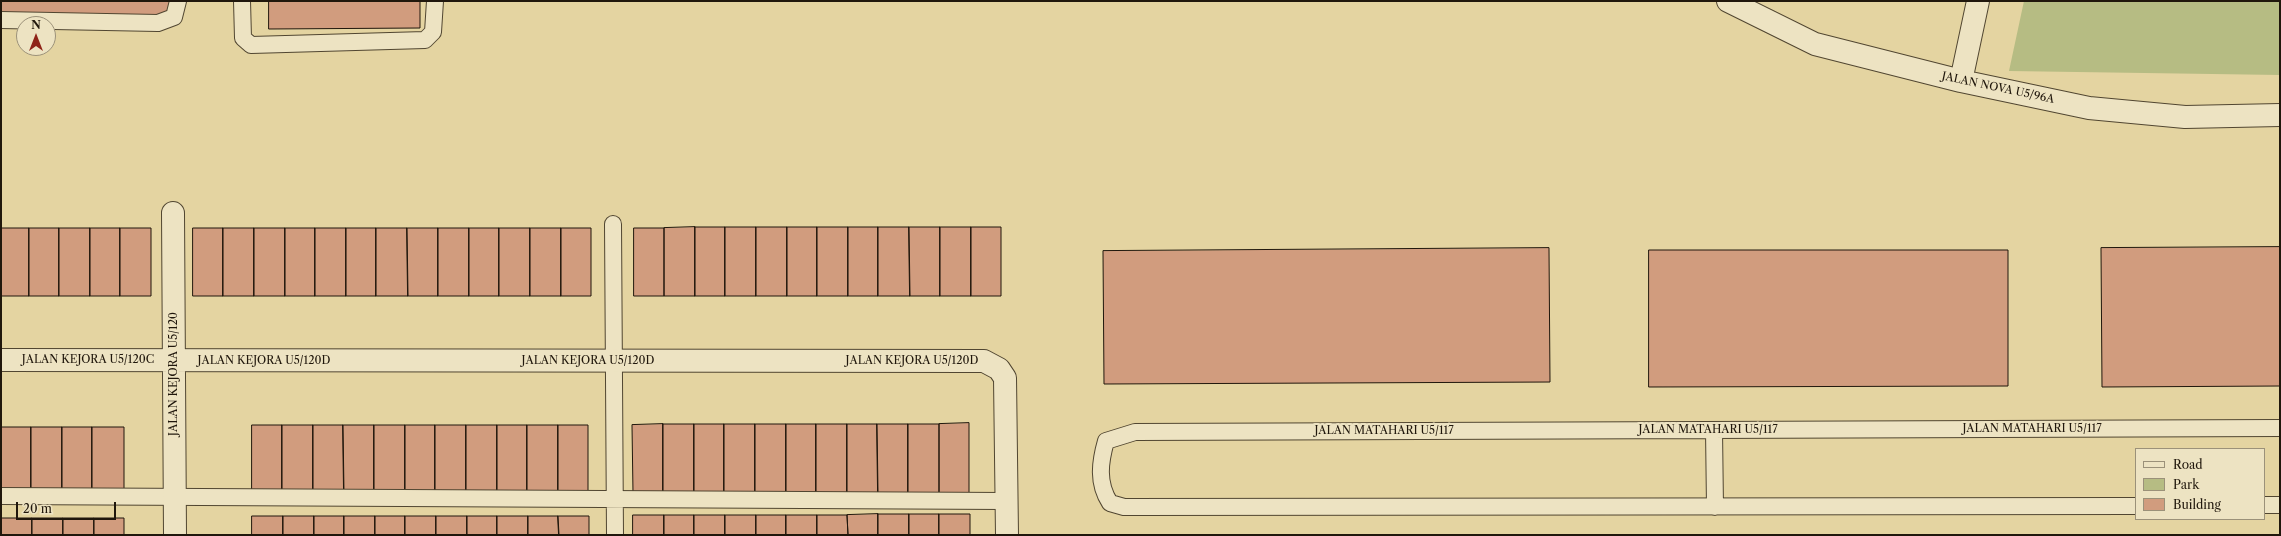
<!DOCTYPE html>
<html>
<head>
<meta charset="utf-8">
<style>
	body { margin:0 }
	#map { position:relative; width:2281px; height:536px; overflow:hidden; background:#e4d4a1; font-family:"Libre Caslon Text",serif }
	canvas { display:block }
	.frame { position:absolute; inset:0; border:2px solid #20170c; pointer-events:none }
	.legend { position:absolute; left:2135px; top:448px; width:130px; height:72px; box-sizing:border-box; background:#ede3c2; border:1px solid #9b9179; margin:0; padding:5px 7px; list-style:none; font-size:12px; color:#20170c }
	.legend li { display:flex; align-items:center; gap:8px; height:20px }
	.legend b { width:20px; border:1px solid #9b9179 }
	.north { position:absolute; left:16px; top:16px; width:40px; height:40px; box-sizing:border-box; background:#ede3c2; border:1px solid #9b9179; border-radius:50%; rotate:0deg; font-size:11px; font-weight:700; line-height:16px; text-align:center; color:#20170c }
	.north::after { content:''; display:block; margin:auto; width:14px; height:18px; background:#8f2418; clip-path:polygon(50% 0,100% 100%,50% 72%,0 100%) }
	.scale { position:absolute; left:16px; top:502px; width:100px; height:18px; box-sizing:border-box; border:2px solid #20170c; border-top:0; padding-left:5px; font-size:12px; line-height:14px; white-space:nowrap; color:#20170c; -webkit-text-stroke:3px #ede3c2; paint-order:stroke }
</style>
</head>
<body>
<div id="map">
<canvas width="2281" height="536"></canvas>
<div class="frame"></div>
<ul class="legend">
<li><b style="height:5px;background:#ede3c2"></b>Road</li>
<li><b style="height:11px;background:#b6bc83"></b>Park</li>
<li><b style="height:11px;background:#d19c7e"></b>Building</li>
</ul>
<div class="north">N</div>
<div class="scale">20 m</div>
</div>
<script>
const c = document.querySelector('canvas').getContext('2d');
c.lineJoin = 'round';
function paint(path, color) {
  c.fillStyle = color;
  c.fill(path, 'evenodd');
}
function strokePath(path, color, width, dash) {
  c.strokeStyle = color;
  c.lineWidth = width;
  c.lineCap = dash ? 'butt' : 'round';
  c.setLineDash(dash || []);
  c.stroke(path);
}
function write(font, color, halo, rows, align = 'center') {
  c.font = font + ' "Libre Caslon Text",serif';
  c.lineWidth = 4;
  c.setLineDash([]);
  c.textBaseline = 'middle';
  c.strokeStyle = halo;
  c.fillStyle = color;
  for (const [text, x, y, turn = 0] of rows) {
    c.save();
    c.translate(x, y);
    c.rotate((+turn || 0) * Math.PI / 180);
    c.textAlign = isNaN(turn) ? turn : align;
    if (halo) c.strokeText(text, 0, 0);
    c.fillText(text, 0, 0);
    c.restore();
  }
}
paint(new Path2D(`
	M2024 1H2280V75L2009 71Z`), '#b6bc83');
const building = new Path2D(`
	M1 1H174V17H1Z
	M269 1H420V28L269 29Z
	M695 227V296H664V228Z
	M695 227H725V296H695Z
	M725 227H756V296H725Z
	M756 227H787V296H756Z
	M787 227H817V296H787Z
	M817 227H848V296H817Z
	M848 227H878V296H848Z
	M878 227H909L910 296H878Z
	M909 227H940V296H910Z
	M940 227H971V296H940Z
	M971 227H1001V296H971Z
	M1 228H29V296H1Z
	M29 228H59V296H29Z
	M59 228H90V296H59Z
	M90 228H120V296H90Z
	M120 228H151V296H120Z
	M193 228H223V296H193Z
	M223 228H254V296H223Z
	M254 228H285V296H254Z
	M285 228H315V296H285Z
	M315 228H346V296H315Z
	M346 228H376V296H346Z
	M376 228H407L408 296H376Z
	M407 228H438V296H408Z
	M438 228H469V296H438Z
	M469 228H499V296H469Z
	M499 228H530V296H499Z
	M530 228H561V296H530Z
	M561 228H591V296H561Z
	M634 228H664V296H634Z
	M2280 247V386L2102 387 2101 248Z
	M1549 248 1550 382 1104 384 1103 251Z
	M1649 250H2008V386L1649 387Z
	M969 423V493H939V424Z
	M663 424V493H633L632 425Z
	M663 424H694V493H663Z
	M694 424H724V493H694Z
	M724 424H755V493H724Z
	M755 424H786V493H755Z
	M786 424H816V493H786Z
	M816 424H847V493H816Z
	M847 424H877L878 493H847Z
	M877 424H908V493H878Z
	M908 424H939V493H908Z
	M252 425H282V494H252Z
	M282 425H313V494H282Z
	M313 425H343L344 494H313Z
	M343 425H374V494H344Z
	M374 425H405V494H374Z
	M405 425H435V493L405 494Z
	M435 425H466V493H435Z
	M466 425H497V493H466Z
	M497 425H527V493H497Z
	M527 425H558V493H527Z
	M558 425H588V493H558Z
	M1 427H31V496H1Z
	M31 427H62V496H31Z
	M62 427H92V496H62Z
	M92 427H124V496H92Z
	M878 514V535H848L847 515Z
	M878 514H909V535H878Z
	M909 514H939V535H909Z
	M939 514H970V535H939Z
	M633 515H664V535H633Z
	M664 515H694V535H664Z
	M694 515H725V535H694Z
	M725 515H756V535H725Z
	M756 515H786V535H756Z
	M786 515H817V535H786Z
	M817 515H847L848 535H817Z
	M252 516H283V535H252Z
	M283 516H314V535H283Z
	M314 516H344V535H314Z
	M344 516H375V535H344Z
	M375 516H405V535H375Z
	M405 516H436V535H405Z
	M436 516H467V535H436Z
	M467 516H497V535H467Z
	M497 516H528V535H497Z
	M528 516H558L559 535H528Z
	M558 516H589V535H559Z
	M1 518H32V535H1Z
	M32 518H63V535H32Z
	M63 518H94V535H63Z
	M94 518H124V535H94Z`);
paint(building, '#d19c7e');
strokePath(building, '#20170c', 1);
const lane = new Path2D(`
	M242 1 243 38 251 45 425 40 433 32 435 1
	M1 20 158 23 174 17 178 1
	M613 224 615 535
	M1714 430 1715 507
	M1 496 1006 501
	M2264 505H2280
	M2136 506 1124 507 1110 503C1097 483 1100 462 1106 441L1135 432 2280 428`);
const street = new Path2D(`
	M1728 1 1815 44 1961 81 2089 108 2185 117 2280 115
	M1961 81 1978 1
	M173 213 175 535
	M1 360 984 361 999 369 1005 378 1007 535`);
strokePath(lane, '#514631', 18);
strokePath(street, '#514631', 24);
strokePath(lane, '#ede3c2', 16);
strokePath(street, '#ede3c2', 22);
write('11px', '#20170c', '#ede3c2', [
	["JALAN NOVA U5/96A",1998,88,12],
	["JALAN KEJORA U5/120C",88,360],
	["JALAN KEJORA U5/120D",264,361],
	["JALAN KEJORA U5/120D",588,361],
	["JALAN KEJORA U5/120D",912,361],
	["JALAN KEJORA U5/120",174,374,-90],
	["JALAN MATAHARI U5/117",2032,429],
	["JALAN MATAHARI U5/117",1708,430],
	["JALAN MATAHARI U5/117",1384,431]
]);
</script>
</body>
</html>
